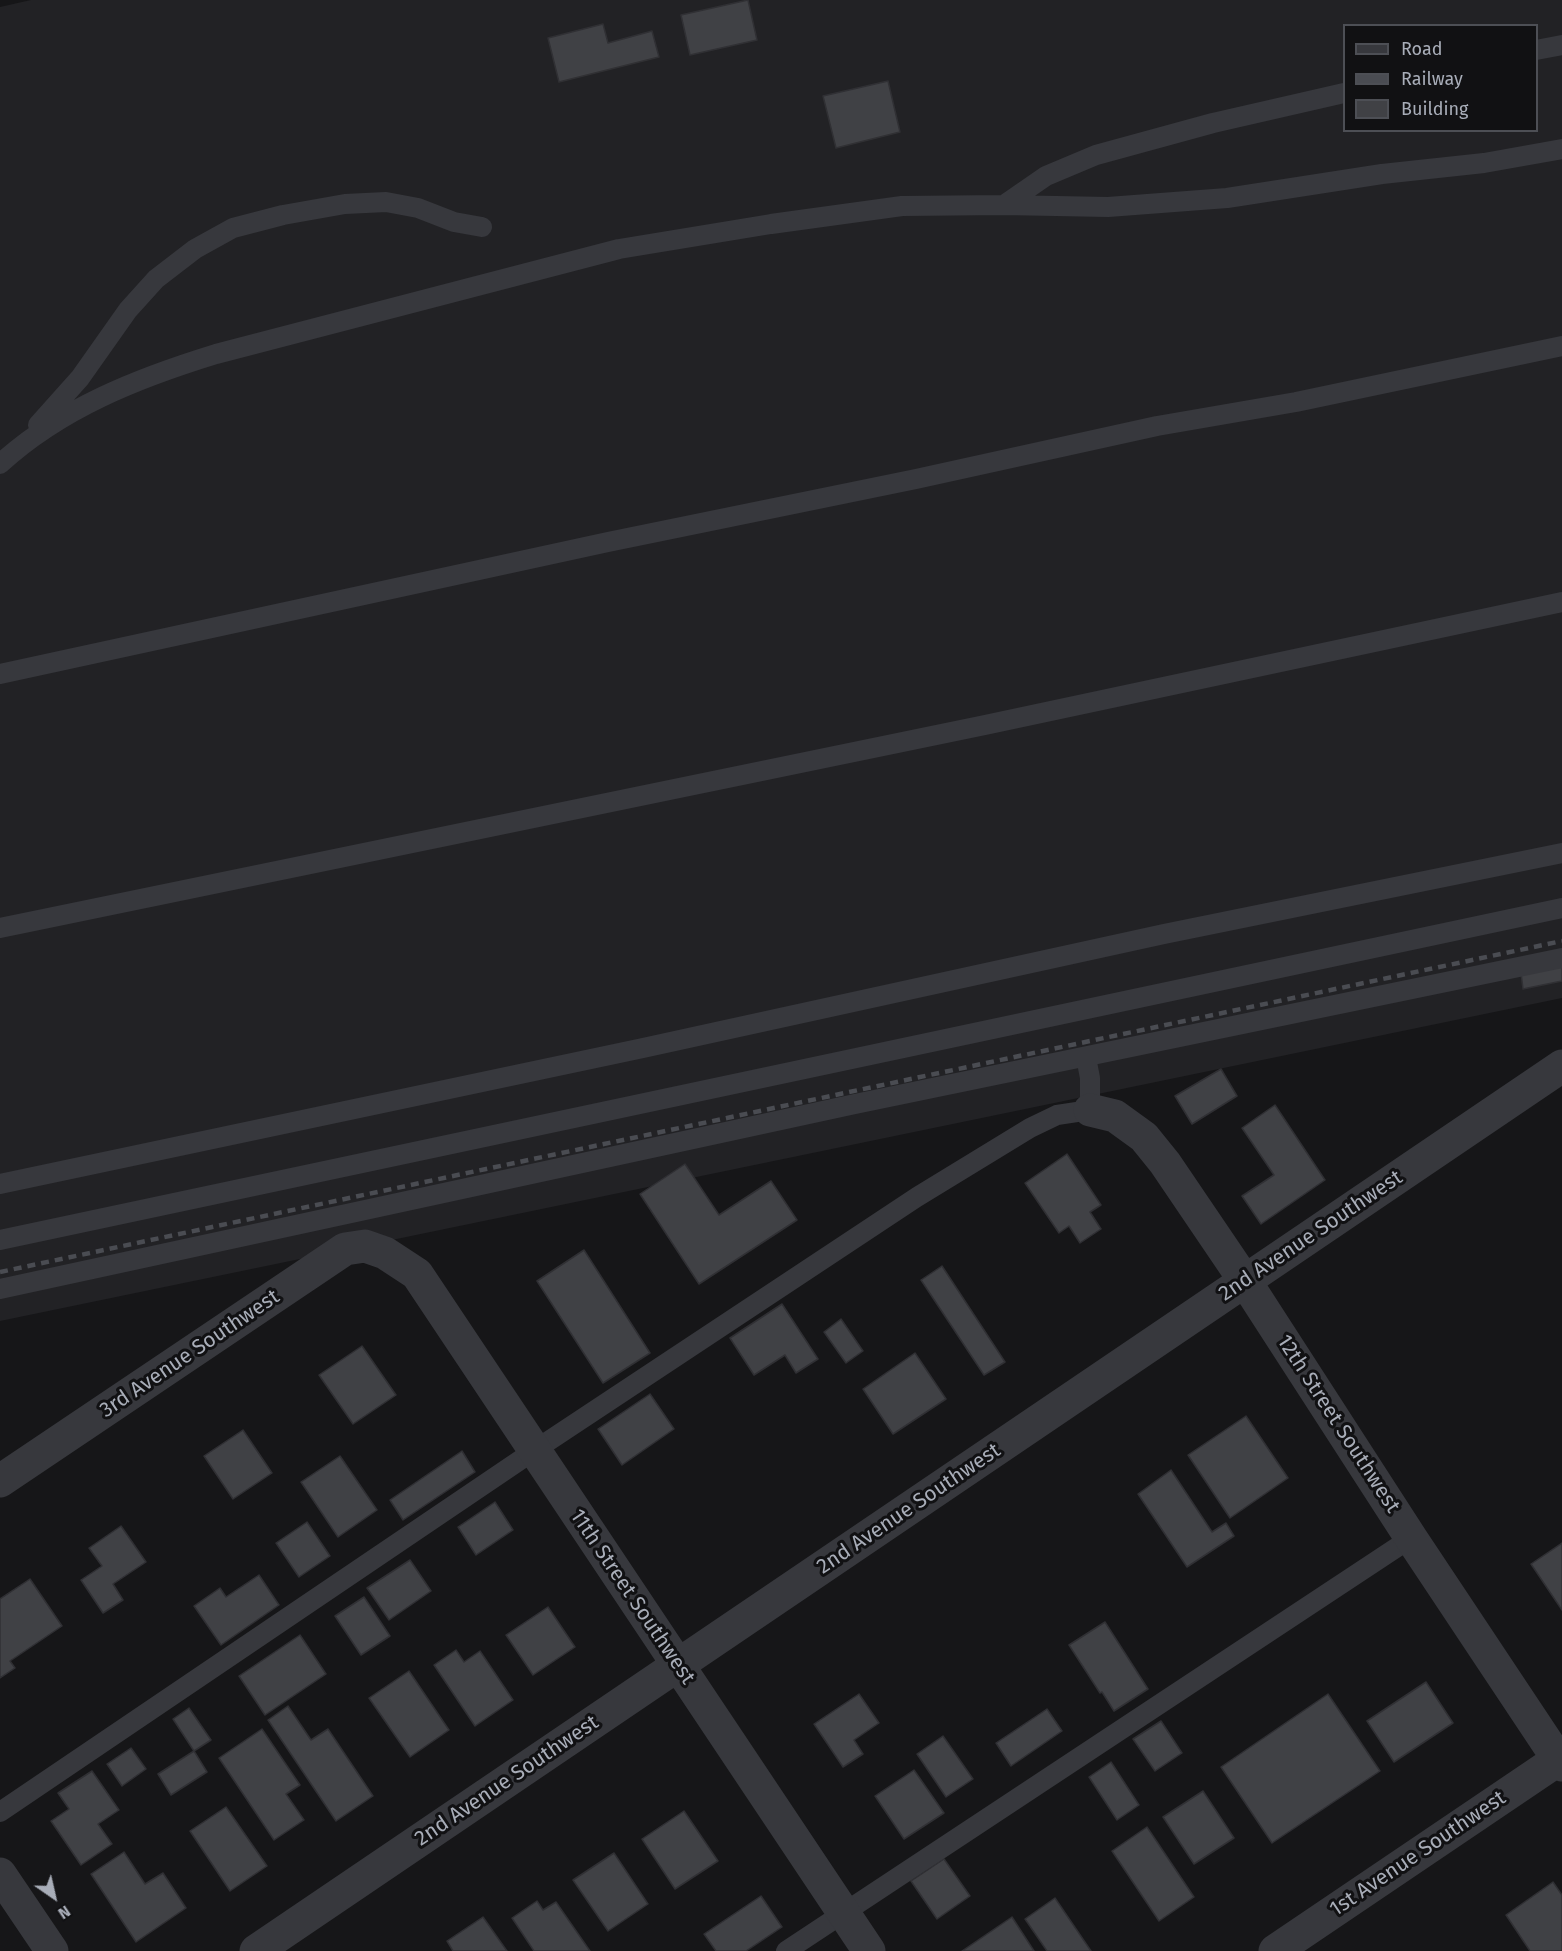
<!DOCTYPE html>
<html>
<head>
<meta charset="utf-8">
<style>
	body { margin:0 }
	#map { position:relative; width:1562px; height:1951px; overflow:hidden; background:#161618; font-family:"Fira Sans",sans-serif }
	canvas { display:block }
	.legend { position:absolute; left:1343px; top:24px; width:195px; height:108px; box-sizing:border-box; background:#111113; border:2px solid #4d4f55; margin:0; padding:8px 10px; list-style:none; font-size:18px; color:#a8adb8 }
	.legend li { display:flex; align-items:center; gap:12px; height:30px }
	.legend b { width:30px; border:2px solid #4d4f55 }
	.north { position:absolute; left:24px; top:1867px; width:60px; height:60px; -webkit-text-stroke:4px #111113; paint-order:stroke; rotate:146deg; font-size:16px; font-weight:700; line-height:24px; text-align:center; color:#a8adb8 }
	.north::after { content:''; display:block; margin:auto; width:21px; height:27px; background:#a8adb8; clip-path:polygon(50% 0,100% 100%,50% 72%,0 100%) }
</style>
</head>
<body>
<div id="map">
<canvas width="1562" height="1951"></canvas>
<ul class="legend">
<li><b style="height:8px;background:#37383d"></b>Road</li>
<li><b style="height:8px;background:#4a4c52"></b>Railway</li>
<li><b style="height:16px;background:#404145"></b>Building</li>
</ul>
<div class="north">N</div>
</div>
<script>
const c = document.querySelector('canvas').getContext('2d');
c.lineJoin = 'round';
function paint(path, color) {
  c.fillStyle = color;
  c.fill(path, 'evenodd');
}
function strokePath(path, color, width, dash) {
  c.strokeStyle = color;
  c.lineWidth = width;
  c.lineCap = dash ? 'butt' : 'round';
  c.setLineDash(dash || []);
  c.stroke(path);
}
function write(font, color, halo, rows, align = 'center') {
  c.font = font + ' "Fira Sans",sans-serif';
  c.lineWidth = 6;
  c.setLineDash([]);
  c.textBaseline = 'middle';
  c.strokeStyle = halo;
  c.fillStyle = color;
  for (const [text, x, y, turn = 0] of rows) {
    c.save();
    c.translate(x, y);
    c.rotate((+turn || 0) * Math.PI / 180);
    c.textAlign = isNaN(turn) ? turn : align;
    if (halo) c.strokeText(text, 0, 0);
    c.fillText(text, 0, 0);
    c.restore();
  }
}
paint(new Path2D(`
	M31 0H1562V998L0 1321V7ZM1344 26H1536V130H1344Z`), '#222225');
const building = new Path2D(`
	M748 0 757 40 690 55 681 15Z
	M603 24 608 43 652 31 659 57 559 82 548 38Z
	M888 81 900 132 836 148 823 96Z
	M1562 965V981L1523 989 1521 973Z
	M1221 1069 1237 1096 1192 1124 1175 1096Z
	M1275 1105 1325 1180 1261 1224 1242 1196 1274 1175 1242 1128Z
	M1067 1154 1101 1205 1090 1212 1101 1229 1080 1243 1069 1226 1059 1233 1025 1183Z
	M685 1164 719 1215 771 1181 797 1220 699 1284 640 1194Z
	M584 1250 650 1353 603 1383 537 1281Z
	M942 1266 1005 1362 984 1375 921 1280Z
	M782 1304 818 1359 796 1373 785 1355 754 1375 730 1338Z
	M841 1319 863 1351 846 1363 824 1332Z
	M362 1346 396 1395 353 1424 319 1375Z
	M915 1353 946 1399 893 1434 863 1389Z
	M650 1394 674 1429 622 1465 598 1429Z
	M1246 1416 1288 1478 1230 1518 1188 1455Z
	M243 1430 272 1473 233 1499 204 1456Z
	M462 1451 475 1472 403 1520 390 1500Z
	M340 1456 377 1510 338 1537 301 1482Z
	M1171 1470 1212 1532 1226 1523 1234 1536 1187 1567 1138 1494Z
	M495 1502 513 1530 476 1555 458 1527Z
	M307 1522 330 1556 299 1577 276 1543Z
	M121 1526 146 1562 113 1584 123 1600 103 1613 81 1580 102 1566 89 1548Z
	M1562 1543V1610L1531 1564Z
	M410 1560 431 1591 389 1620 367 1588Z
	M259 1575 279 1605 221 1645 194 1606 220 1588 226 1597Z
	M30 1579 62 1626 10 1661 15 1668 0 1678V1599Z
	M364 1597 390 1636 361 1655 335 1616Z
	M548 1607 575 1647 533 1675 506 1635Z
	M1105 1622 1148 1689 1114 1711 1102 1692 1100 1693 1069 1645Z
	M300 1635 326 1674 265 1715 239 1676Z
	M456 1650 464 1662 480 1651 513 1700 475 1726 434 1665Z
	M409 1671 449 1730 410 1757 369 1698Z
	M1426 1682 1453 1723 1394 1762 1367 1721Z
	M859 1694 879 1723 854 1740 863 1754 843 1767 814 1724Z
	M1328 1694 1380 1771 1272 1843 1221 1767Z
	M288 1706 311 1740 328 1729 373 1796 336 1821 268 1720Z
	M189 1708 211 1740 194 1751 173 1719Z
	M1047 1709 1062 1731 1011 1766 996 1743Z
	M1161 1721 1182 1753 1155 1771 1133 1739Z
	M262 1729 300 1785 286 1794 304 1820 274 1840 219 1758Z
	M943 1736 973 1779 946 1797 917 1754Z
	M131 1748 146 1769 122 1786 107 1764Z
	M194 1751 207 1772 171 1795 158 1774Z
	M1111 1762 1139 1805 1117 1820 1089 1777Z
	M914 1770 944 1813 904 1839 875 1796Z
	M92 1771 119 1810 98 1824 112 1844 81 1865 51 1821 69 1809 58 1793Z
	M1203 1791 1234 1838 1194 1864 1163 1817Z
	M226 1807 267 1866 230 1891 190 1831Z
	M684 1811 718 1861 675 1889 642 1839Z
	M1147 1827 1194 1897 1159 1921 1112 1851Z
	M124 1852 145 1884 163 1873 186 1908 136 1942 91 1874Z
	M614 1853 648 1904 608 1931 573 1880Z
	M944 1859 970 1896 937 1919 911 1881Z
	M1553 1882 1562 1895V1951H1530L1506 1915Z
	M761 1896 782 1927 746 1951H716L704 1934Z
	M1055 1898 1091 1951H1047L1025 1919Z
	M537 1901 543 1910 556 1902 590 1951H534L512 1918Z
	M483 1917 507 1951H453L447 1941Z
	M1012 1917 1034 1951H962Z`);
paint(building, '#404145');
strokePath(building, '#303034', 1.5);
strokePath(new Path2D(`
	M1536 50 1562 45
	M1004 205 1046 176 1096 155 1213 123 1344 93
	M38 425 80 378 128 310 156 279 195 249 233 228 283 215 345 204 386 202 418 208 454 222 482 227
	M0 464C61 408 138 378 216 354L619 249 771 224 902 206 1004 205 1108 207 1227 198 1382 174 1484 163 1562 149
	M0 674 608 542 916 479 1157 426 1296 402 1562 346
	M0 928 985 725 1562 602
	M0 1184 643 1048 1164 934 1562 853
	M0 1240 1562 908
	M0 1289 855 1104 1562 958
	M0 1812 535 1450 917 1197 1030 1128 1057 1115 1090 1110V1078L1086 1057
	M786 1951 1411 1538`), '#37383d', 20);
strokePath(new Path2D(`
	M1090 1110 1115 1116 1144 1137 1165 1163 1245 1281 1411 1538 1562 1765
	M0 1481 345 1249 365 1246 385 1253 417 1274 869 1951
	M0 1874 52 1951
	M256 1951 1562 1066
	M1275 1951 1562 1757`), '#37383d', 33);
strokePath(new Path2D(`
	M0 1272 1562 941`), '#4a4c52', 4.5, [8, 6]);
write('21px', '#a8adb8', '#111113', [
	["2nd Avenue Southwest",1311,1236,-34],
	["3rd Avenue Southwest",190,1354,-34],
	["12th Street Southwest",1338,1424,57],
	["2nd Avenue Southwest",909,1509,-34],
	["11th Street Southwest",632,1597,56],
	["2nd Avenue Southwest",507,1781,-34],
	["1st Avenue Southwest",1418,1854,-34]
]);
</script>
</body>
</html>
